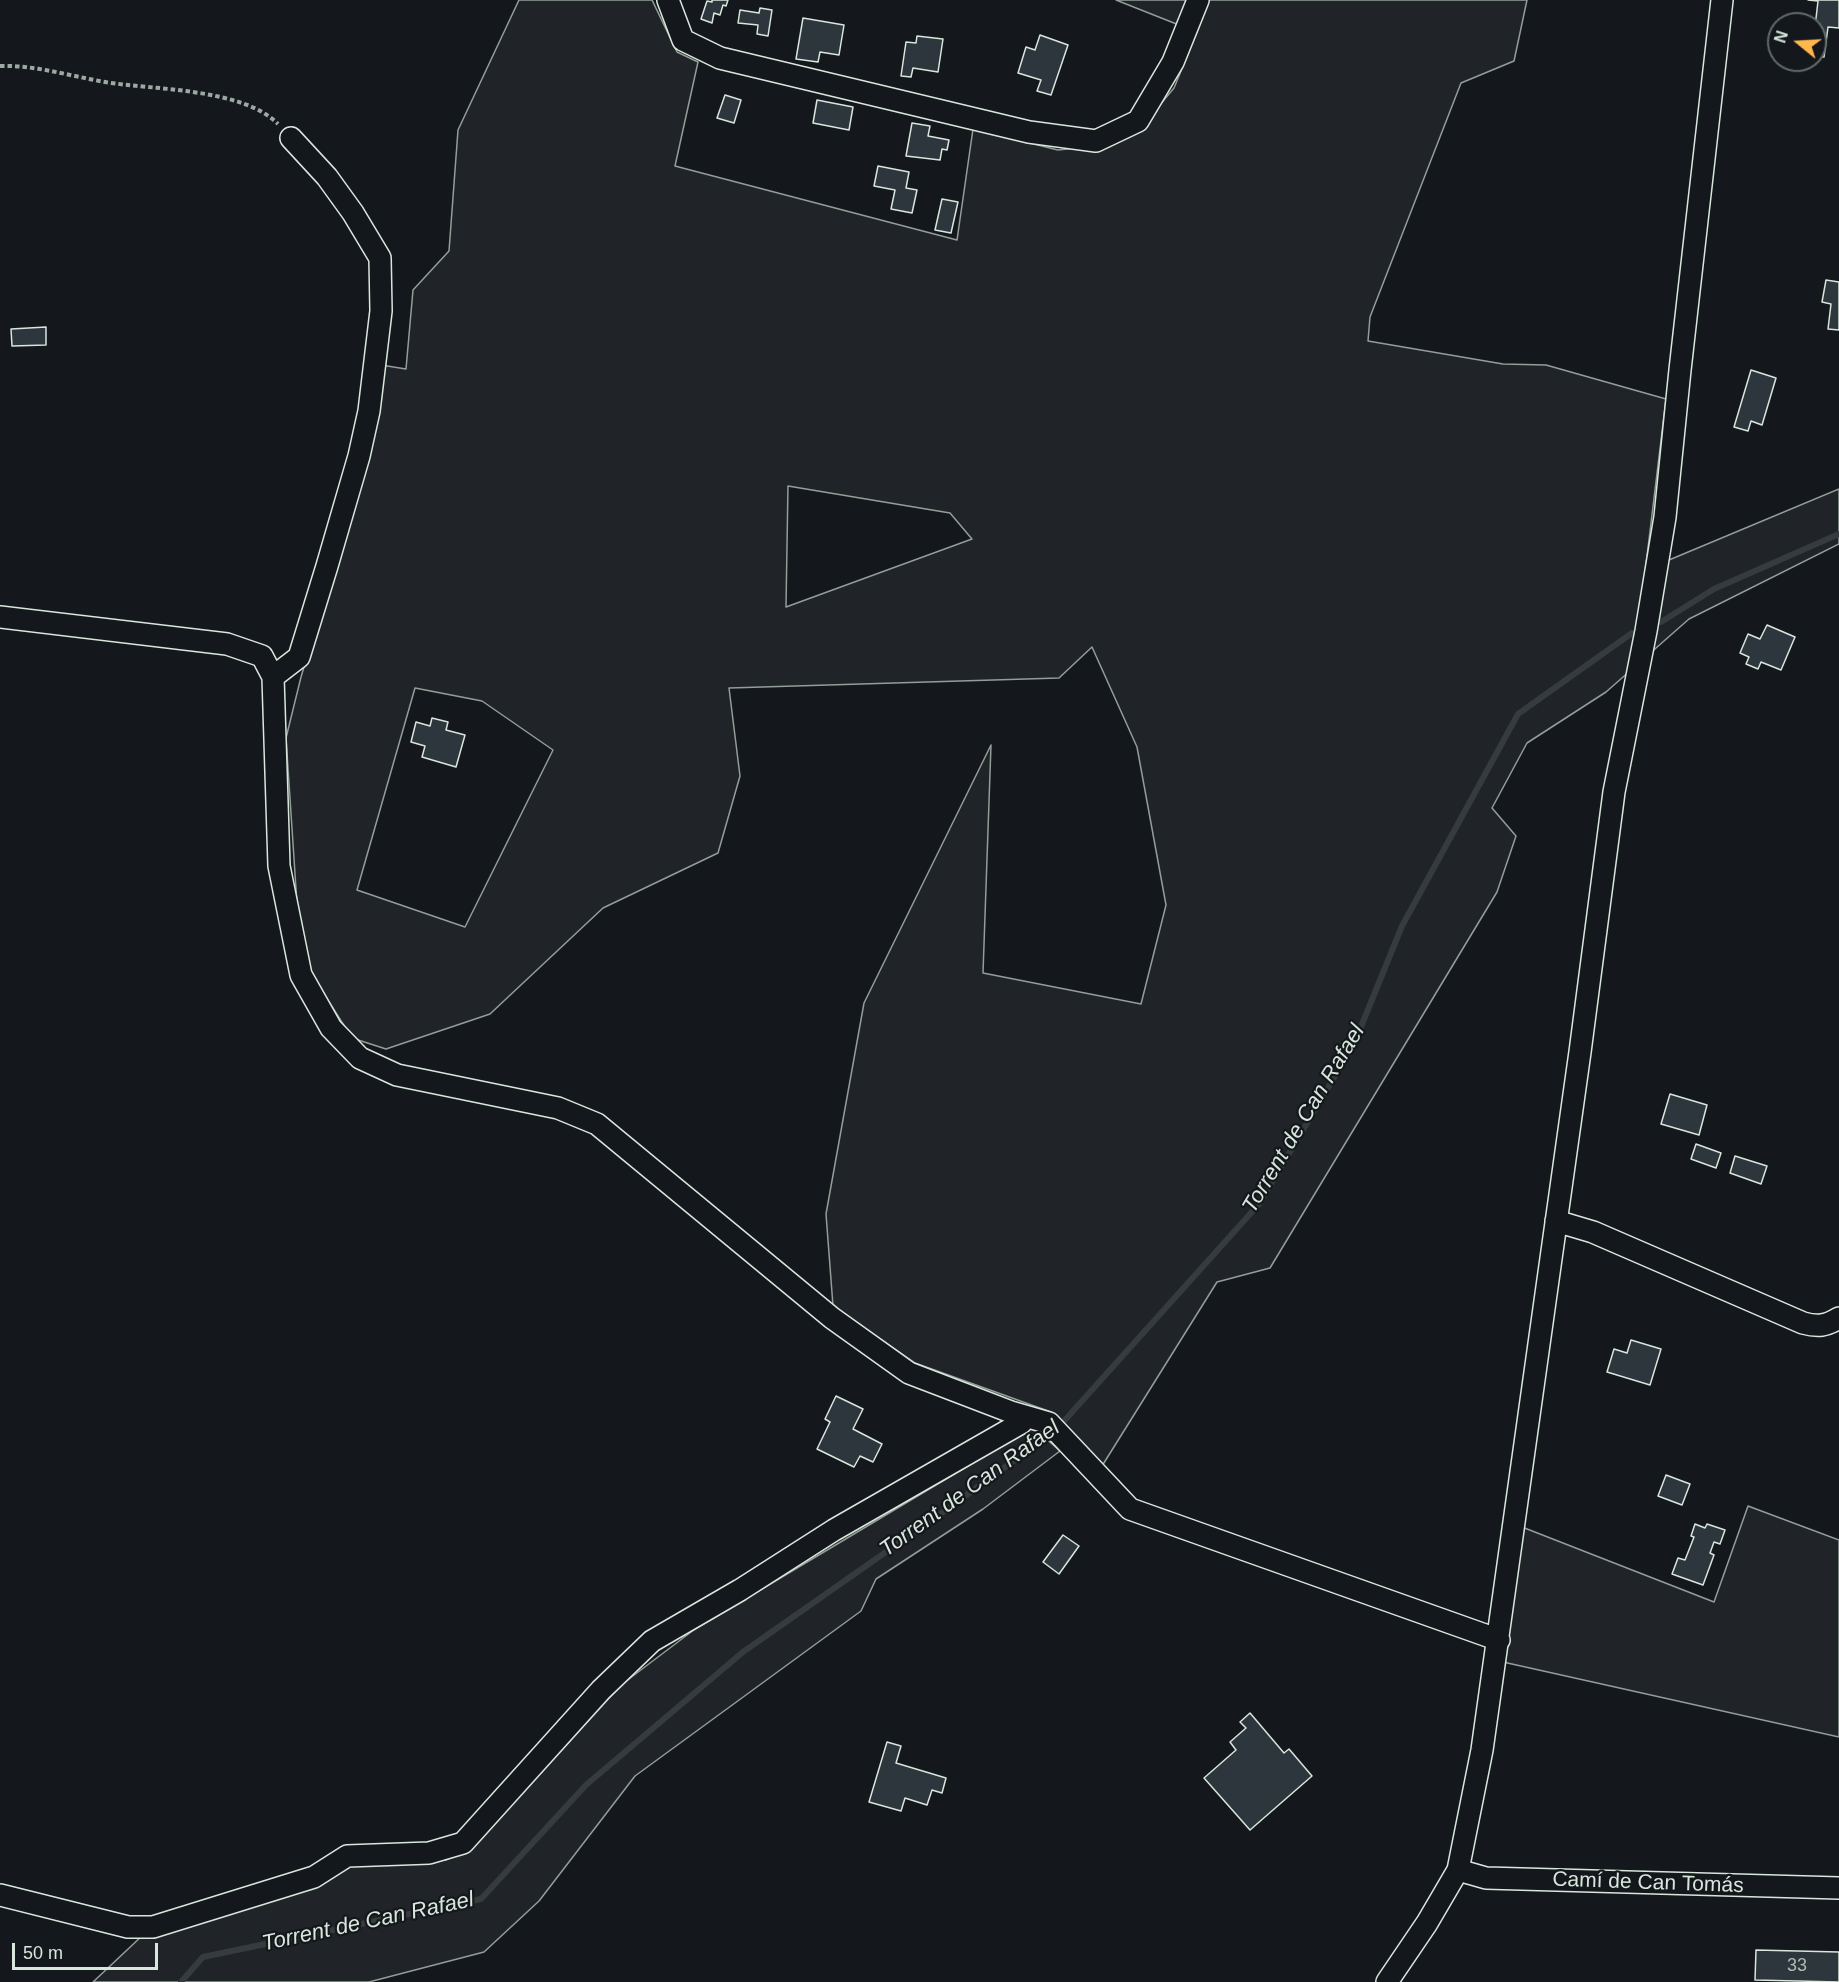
<!DOCTYPE html>
<html>
<head>
<meta charset="utf-8">
<style>
	body { margin:0 }
	#map { position:relative; width:1839px; height:1982px; overflow:hidden; background:#14181c; font-family:Helvetica,sans-serif }
	canvas { display:block }
	.north { position:absolute; left:1767px; top:12px; width:60px; height:60px; box-sizing:border-box; background:#14181c; border:2px solid #626a69; border-radius:50%; rotate:288deg; font-size:16px; font-weight:700; line-height:24px; text-align:center; color:#d8e6dc }
	.north::after { content:''; display:block; margin:auto; width:21px; height:27px; background:#ffb74d; clip-path:polygon(50% 0,100% 100%,50% 72%,0 100%) }
	.scale { position:absolute; left:12px; top:1943px; width:146px; height:27px; box-sizing:border-box; border:3px solid #d8e6dc; border-top:0; padding-left:8px; font-size:18px; line-height:21px; white-space:nowrap; color:#d8e6dc; -webkit-text-stroke:4px #14181c; paint-order:stroke }
</style>
</head>
<body>
<div id="map">
<canvas width="1839" height="1982"></canvas>
<div class="north">N</div>
<div class="scale">50 m</div>
</div>
<script>
const c = document.querySelector('canvas').getContext('2d');
c.lineJoin = 'round';
function paint(path, color) {
  c.fillStyle = color;
  c.fill(path, 'evenodd');
}
function strokePath(path, color, width, dash) {
  c.strokeStyle = color;
  c.lineWidth = width;
  c.lineCap = dash ? 'butt' : 'round';
  c.setLineDash(dash || []);
  c.stroke(path);
}
function write(font, color, halo, rows, align = 'center') {
  c.font = font + ' Helvetica,sans-serif';
  c.lineWidth = 4.5;
  c.setLineDash([]);
  c.textBaseline = 'middle';
  c.strokeStyle = halo;
  c.fillStyle = color;
  for (const [text, x, y, turn = 0] of rows) {
    c.save();
    c.translate(x, y);
    c.rotate((+turn || 0) * Math.PI / 180);
    c.textAlign = isNaN(turn) ? turn : align;
    if (halo) c.strokeText(text, 0, 0);
    c.fillText(text, 0, 0);
    c.restore();
  }
}
const green = new Path2D(`
	M519 0H652L677 52 698 62 675 166 957 240 973 129 1058 150 1105 145 1139 130 1174 88 1197 32 1208 0H1527L1514 61 1461 83 1370 317 1368 341 1503 364 1546 365 1666 399 1643 589 1669 560 1839 489V544L1689 619 1606 692 1527 743 1492 808 1516 836 1497 892 1270 1268 1217 1282 1102 1466 1051 1412 915 1363 833 1306 826 1214 864 1003 991 745 983 973 1141 1004 1166 905 1137 747 1092 647 1059 678 729 688 740 776 718 853 603 908 490 1014 386 1049 352 1038 310 972 298 919 286 738 301 677 361 477 381 365 406 369 413 290 449 251 458 130ZM788 486 950 513 972 539 786 607ZM415 688 482 701 553 750 465 927 357 890Z
	M1116 0H1188L1179 25Z
	M1033 1427 1060 1451 983 1509 876 1579 861 1611 635 1776 539 1901 484 1952 369 1982H93L144 1934 357 1862 446 1860 476 1844 621 1685 695 1629Z
	M1748 1506 1839 1540V1737L1503 1662 1522 1527 1714 1602Z`);
paint(green, '#202428');
strokePath(green, '#939e99', 1.5);
strokePath(new Path2D(`
	M1661 622 1714 589 1839 534
	M181 1982 203 1957 481 1899 586 1785 743 1652 946 1510 1056 1430 1259 1204 1354 1044 1402 926 1518 714 1632 633`), '#363b3e', 6);
const building = new Path2D(`
	M712 0H728L726 6 723 5 720 15 714 13 712 23 701 19 707 1 712 2Z
	M1808 0H1839V28L1828 27 1824 57 1815 56V27L1818 1Z
	M760 8 772 10 768 36 757 34 758 25 738 23 740 10 759 13Z
	M803 18 844 25 839 55 820 52 818 62 796 59Z
	M1040 35 1068 45 1051 95 1037 91 1041 80 1018 73 1026 47 1035 50Z
	M917 36 943 39 938 72 913 68 911 77 901 76 906 42 916 43Z
	M725 95 741 100 734 123 717 118Z
	M817 100 853 107 849 130 813 123Z
	M912 123 930 126 928 136 949 140 947 150 942 149 940 160 906 156Z
	M878 166 909 172 906 188 917 190 912 213 891 209 895 190 874 186Z
	M942 199 958 202 951 233 935 230Z
	M1826 280 1839 282V330L1828 329 1831 304 1822 302Z
	M46 327V345L12 346 11 329Z
	M1751 370 1776 378 1762 425 1751 421 1748 431 1734 427Z
	M1767 625 1795 637 1781 670 1761 662 1758 669 1746 664 1749 657 1740 653 1748 634 1760 639Z
	M432 718 448 722 446 730 465 735 456 767 422 757 425 746 411 742 416 722 430 726Z
	M1670 1094 1707 1105 1699 1135 1661 1124Z
	M1696 1144 1721 1153 1716 1168 1691 1159Z
	M1735 1156 1767 1166 1761 1184 1730 1173Z
	M1631 1340 1661 1349 1650 1385 1607 1372 1614 1349 1627 1353Z
	M836 1396 863 1409 853 1429 882 1444 873 1462 860 1456 854 1467 817 1449 830 1422 825 1419Z
	M1666 1475 1690 1484 1682 1505 1658 1496Z
	M1695 1524 1705 1528 1707 1524 1725 1530 1720 1544 1714 1542 1710 1553 1714 1555 1703 1585 1672 1574 1678 1558 1685 1560 1694 1537 1691 1536Z
	M1063 1535 1079 1546 1059 1574 1043 1562Z
	M1250 1713 1284 1753 1289 1749 1312 1776 1250 1830 1204 1778 1236 1750 1230 1742 1246 1728 1240 1722Z
	M887 1742 901 1746 896 1763 946 1778 942 1793 932 1790 927 1805 905 1798 901 1811 869 1802Z
	M1756 1950 1839 1952V1982L1755 1980Z`);
paint(building, '#2c363c');
strokePath(building, '#d8e6dc', 1.5);
const minor = new Path2D(`
	M668 0 683 40 720 58 1029 132 1096 141 1138 121 1173 62 1198 0
	M0 617 227 644 262 656 273 677 279 866 301 975 331 1028 360 1058 397 1075 558 1108 597 1124 832 1318 909 1373 1011 1412 1049 1423 1130 1509 1499 1640
	M273 677 299 657 327 566 359 456 369 411 381 311 380 258 353 213 327 177 291 138
	M1556 1221 1593 1232 1803 1323C1818 1327 1826 1326 1839 1318
	M1458 1870 1486 1878 1839 1888
	M0 1895 128 1927H153L314 1877 347 1856 429 1853 463 1843 601 1690 652 1641 740 1590 834 1530 1021 1423 1026 1417
	M1387 1982 1427 1923 1458 1870 1482 1750 1580 1052 1614 792 1646 631 1665 517 1680 370 1722 0`);
strokePath(minor, '#d8e6dc', 24);
strokePath(new Path2D(`
	M0 66C36 65 70 76 105 82 153 90 243 88 278 124`), '#9da8a2', 4, [4.5, 3]);
strokePath(minor, '#14181c', 21);
write('18px', '#adbab4', null, [
	["33",1797,1966]
]);
write('21px', '#d8e6dc', '#14181c', [
	["Camí de Can Tomás",1648,1883,2]
]);
write('italic 22px', '#d8e6dc', '#14181c', [
	["Torrent de Can Rafael",1304,1119,-59],
	["Torrent de Can Rafael",970,1489,-36],
	["Torrent de Can Rafael",368,1922,-12]
]);
</script>
</body>
</html>
